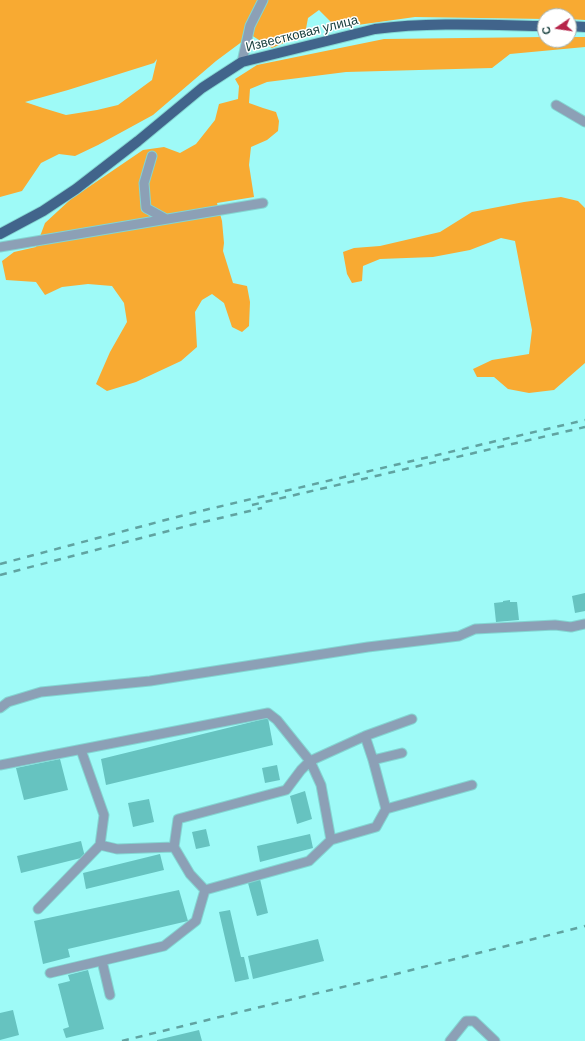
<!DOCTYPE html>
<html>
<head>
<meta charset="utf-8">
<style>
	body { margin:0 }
	#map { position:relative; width:585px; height:1041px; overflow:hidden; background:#9efaf7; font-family:Arial,sans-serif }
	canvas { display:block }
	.north { position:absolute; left:537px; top:8px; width:40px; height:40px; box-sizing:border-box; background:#fff; border:1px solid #a3b3b2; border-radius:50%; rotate:257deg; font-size:11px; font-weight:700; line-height:16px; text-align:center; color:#19403f }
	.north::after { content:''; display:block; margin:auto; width:14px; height:18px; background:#b6254a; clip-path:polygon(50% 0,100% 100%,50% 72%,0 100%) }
</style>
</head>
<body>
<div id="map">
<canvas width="585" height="1041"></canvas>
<div class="north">С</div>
</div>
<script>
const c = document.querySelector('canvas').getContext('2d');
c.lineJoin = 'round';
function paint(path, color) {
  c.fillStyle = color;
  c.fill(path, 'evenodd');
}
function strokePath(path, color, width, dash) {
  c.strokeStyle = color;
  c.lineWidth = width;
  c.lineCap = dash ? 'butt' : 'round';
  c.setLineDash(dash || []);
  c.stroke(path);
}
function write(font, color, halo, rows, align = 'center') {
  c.font = font + ' Arial,sans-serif';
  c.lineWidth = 3;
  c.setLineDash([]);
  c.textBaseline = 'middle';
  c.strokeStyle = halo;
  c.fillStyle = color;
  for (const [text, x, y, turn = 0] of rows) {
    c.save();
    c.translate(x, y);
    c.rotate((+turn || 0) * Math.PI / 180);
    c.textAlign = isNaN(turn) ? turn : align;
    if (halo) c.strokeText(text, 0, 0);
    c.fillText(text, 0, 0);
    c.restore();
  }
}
paint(new Path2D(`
	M0 0H585V20L569 19V16H545V19L415 17 343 27 333 24 319 10 308 18 305 34 272 48 251 35 216 61 153 115 98 145 75 156 59 154 41 163 22 191 0 197ZM157 59 152 80 118 105 97 110 66 115 43 108 25 102 68 90 154 63Z
	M545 37V40H569V37H585V47L510 54 492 68 346 72 267 82 250 89 249 103 263 108 276 112 279 121 278 131 267 140 251 147 249 165 254 197 217 203 222 221 224 243 223 251 233 283 247 286 250 302 249 326 242 332 232 327 224 303 212 294 202 300 195 312 197 347 181 361 136 382 107 391 96 384 110 352 127 322 124 303 112 286 88 284 62 287 45 295 36 282 6 280 2 261 14 252 36 247 45 223 71 199 143 150 164 147 180 153 196 144 215 120 219 104 238 99 239 86 235 79 257 65 384 39Z
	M561 197 578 201 585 208V363L554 390 529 393 508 389 494 377H477L473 369 492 360 529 354 532 330 515 241 501 238 470 250 433 257 380 259 363 266 362 281 352 283 347 274 343 252 354 248 380 246 440 232 472 212 524 202Z`), '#f8aa32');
paint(new Path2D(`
	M585 593V611L575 613 572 596Z
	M510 600V602H517L519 620 496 622 494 603 503 602V601Z
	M268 718 273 745 106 785 101 759Z
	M60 759 68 790 24 800 16 768Z
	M277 765 280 780 265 783 262 768Z
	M305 791 312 819 297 824 290 796Z
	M149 799 154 822 133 827 128 803Z
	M206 829 210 846 196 849 192 832Z
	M310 834 313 848 260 862 257 846Z
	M81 841 85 857 21 873 17 856Z
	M160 854 164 870 86 889 83 873Z
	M260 879 268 913 257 916 248 883Z
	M179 890 188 921 68 949 70 957 43 964 34 921Z
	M230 910 241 957H244L249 979 235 982 219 912Z
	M318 939 324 961 253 979 248 956Z
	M88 970 104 1029 66 1038 63 1029 69 1027 58 984 70 981 68 975Z
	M13 1010 19 1035 0 1040V1013Z
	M199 1030 202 1041H157V1040Z`), '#66c3c0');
const minor = new Path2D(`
	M242 62 250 26 263 0
	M556 105 585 122
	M152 156 144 183 146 208 166 219
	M0 247 263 203
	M0 708 8 702 41 692 150 681 368 647 459 636 475 629 555 625 571 627 585 624
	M365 736 373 760 402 753
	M373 760 386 809 472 785
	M0 765 268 713 277 720 310 761 321 785 331 840 309 861 205 890 190 874 174 847 117 849 100 845
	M331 840 376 827 386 809
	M174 847 178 819 286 790 301 770 310 761 365 736 412 719
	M38 909 100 845 104 815 81 750
	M102 961 110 995
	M50 973 164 946 196 921 205 890
	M450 1041 466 1021H474L495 1041`);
const major = new Path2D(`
	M569 26 585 27
	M0 234 43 211 76 189 138 141 202 88 242 62 375 29C431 22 488 25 545 26`);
strokePath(minor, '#83d5d2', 11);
strokePath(major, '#83d5d2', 12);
strokePath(minor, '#8ca0b6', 9);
strokePath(major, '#41648b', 10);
strokePath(new Path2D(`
	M252 505 585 427
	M0 564 188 514 585 420
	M0 575 191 525 262 508
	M122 1041 248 1010 380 978 585 926`), '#60a3a1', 2.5, [7, 7]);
write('13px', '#19403f', '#fff', [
	["Известковая улица",302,34,-14]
]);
</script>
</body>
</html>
